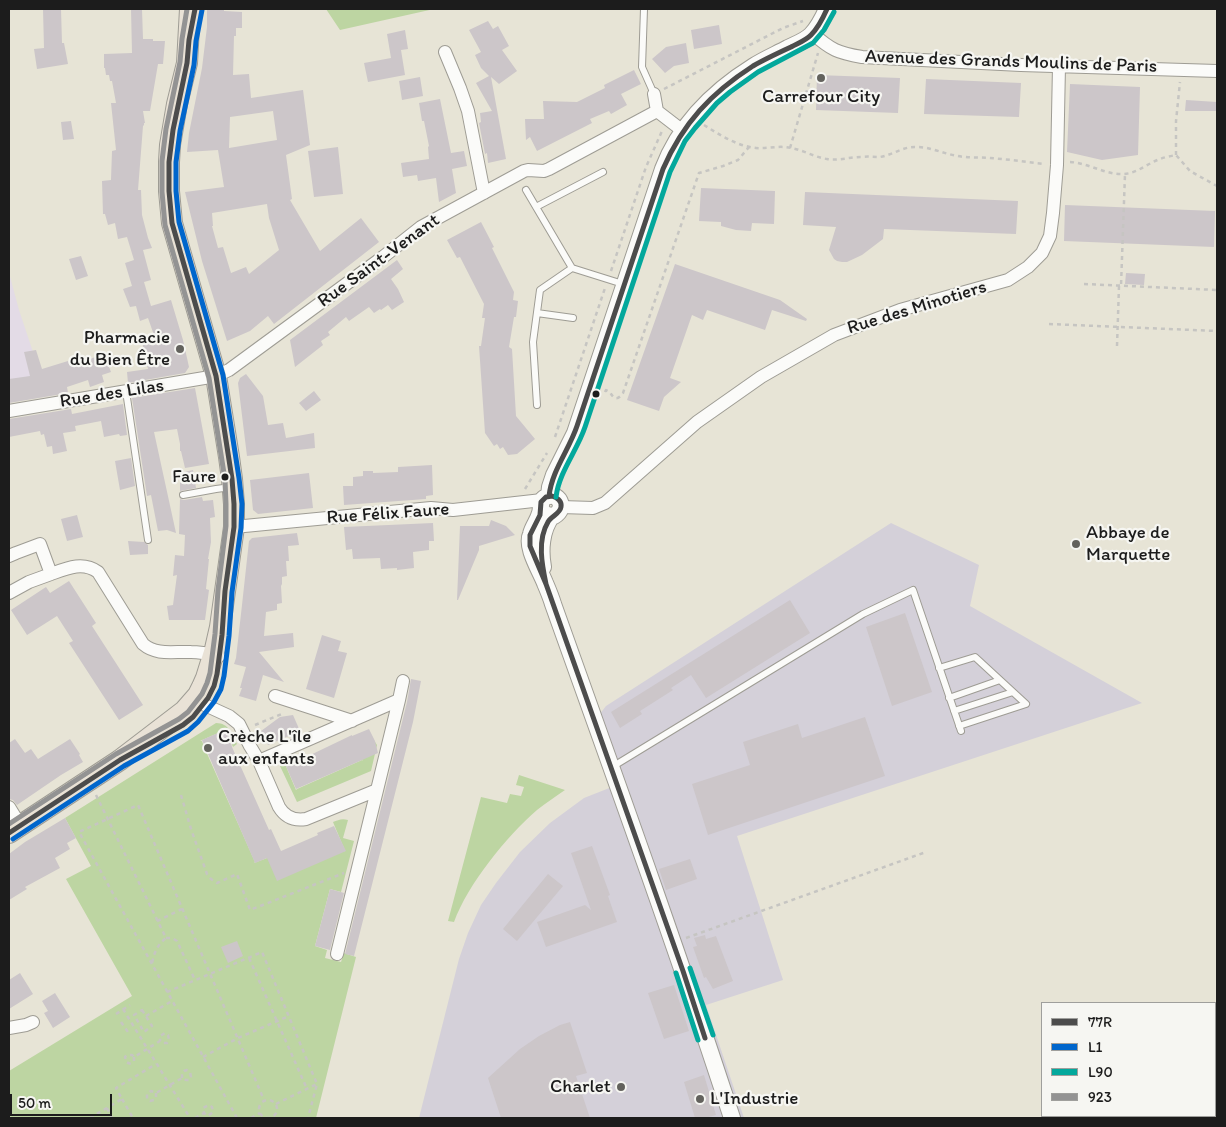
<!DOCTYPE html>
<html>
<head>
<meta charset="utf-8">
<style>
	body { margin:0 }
	#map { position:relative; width:1226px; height:1127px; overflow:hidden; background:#e7e4d6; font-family:Itim,sans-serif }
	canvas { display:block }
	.frame { position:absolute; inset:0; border:10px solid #1c1c1c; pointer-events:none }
	.legend { position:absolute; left:1041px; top:1002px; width:175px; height:115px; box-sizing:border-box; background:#f6f6f2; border:1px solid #9f9f9c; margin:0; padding:6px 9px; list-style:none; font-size:15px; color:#1c1c1c }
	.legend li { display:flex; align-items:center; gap:10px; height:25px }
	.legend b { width:25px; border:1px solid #9f9f9c }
	.scale { position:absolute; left:10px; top:1094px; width:102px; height:22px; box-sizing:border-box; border:2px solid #1c1c1c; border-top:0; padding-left:6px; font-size:15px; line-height:18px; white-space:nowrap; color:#1c1c1c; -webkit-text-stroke:4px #f6f6f2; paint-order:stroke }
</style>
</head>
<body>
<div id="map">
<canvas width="1226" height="1127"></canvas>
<div class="frame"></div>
<ul class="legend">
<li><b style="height:6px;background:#4c4c4c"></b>77R</li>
<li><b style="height:6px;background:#06c"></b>L1</li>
<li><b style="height:6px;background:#03a89c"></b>L90</li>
<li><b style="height:6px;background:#939393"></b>923</li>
</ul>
<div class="scale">50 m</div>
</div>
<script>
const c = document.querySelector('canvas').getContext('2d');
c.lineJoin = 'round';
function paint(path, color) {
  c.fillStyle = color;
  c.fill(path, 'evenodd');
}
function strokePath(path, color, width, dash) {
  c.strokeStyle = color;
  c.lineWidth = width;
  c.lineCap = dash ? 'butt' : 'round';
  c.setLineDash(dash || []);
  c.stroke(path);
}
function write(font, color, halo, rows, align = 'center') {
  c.font = font + ' Itim,sans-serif';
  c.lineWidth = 4.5;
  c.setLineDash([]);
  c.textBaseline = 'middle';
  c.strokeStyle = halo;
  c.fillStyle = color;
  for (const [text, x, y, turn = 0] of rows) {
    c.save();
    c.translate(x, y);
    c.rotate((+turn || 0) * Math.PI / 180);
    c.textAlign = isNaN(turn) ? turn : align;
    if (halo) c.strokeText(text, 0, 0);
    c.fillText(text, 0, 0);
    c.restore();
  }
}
paint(new Path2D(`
	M9 273 19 310 47 394 9 401Z`), '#e3dbe6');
paint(new Path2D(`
	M891 523 979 565 970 606 1142 703 737 836 783 980 706 1005 744 1118H419L459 959 468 933 481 905 496 883 520 852 550 823 584 798 622 783 599 715 606 706Z`), '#d4d0d9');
paint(new Path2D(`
	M326 9H434L340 30Z
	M216 723C229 723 232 734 237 744L233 747 226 731 227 729 200 741H202L205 749 255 862 254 863 267 858 345 851 333 822C338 820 342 818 348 820L343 838 354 841 341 892 330 889 315 946 327 950 325 958 341 962 344 953 356 957 316 1118H9V1071L132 996 66 879 91 866 65 818Z
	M375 742 377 745 371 771 297 802 280 766 285 764 296 790 297 789 362 760 363 761 362 759Z
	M519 775 565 790C556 796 546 803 537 810 506 837 468 884 454 922L448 921 481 797 507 803 510 794 521 796 524 787 516 785Z`), '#bdd5a2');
paint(new Path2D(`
	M43 9H61L62 43H64L68 64 37 69 34 49 44 48Z
	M131 9H142L143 39H153V41H165L163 64H158L150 111H143L145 123H144V125L143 126 138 190H141L142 215 148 238 152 248 143 250 151 280 144 282 151 306 171 300 183 340 189 367 185 373 128 383 127 372 148 369 142 342 155 338 148 318 140 321 136 306 130 307 123 289 132 286 125 263 134 260 127 237 118 239 115 223 108 225 105 214H103L102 181 111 180 112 151 116 150 111 103H116L112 81H110L109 75H106L105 68H104V54L132 53Z
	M207 9H224V11L242 12V28H236V36H234L233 75 249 74 251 98 303 90 310 145 286 155 292 199 290 200 320 251 361 218 379 242 274 324 268 316 250 331 227 341 202 261 185 192 224 187 218 150 187 152 189 133 202 68 207 27ZM273 111 277 140 229 148 230 117ZM267 204 269 218 279 250 249 274 246 267 231 273 223 247 218 248 212 226H213L212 213Z
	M488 21 493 29 498 26 509 46 502 50 517 71 499 84 491 77 506 159 488 163 487 153 485 154 479 123 481 122 480 113 492 111 476 83 489 76 481 68 475 55 481 52 469 30Z
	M719 25 722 44 694 49 691 30Z
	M405 30 408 49 401 50 405 75 368 82 364 63 391 58 387 34Z
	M686 43 689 63 674 66 665 73 652 59 666 47Z
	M634 70 641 84 621 94 627 105 611 114 609 111 590 119 592 123 537 151 530 137 526 140 525 119H544L543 101 577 102 605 88 604 85Z
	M817 75 900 78 898 113 816 110Z
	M420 77 423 96 402 100 399 81Z
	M926 79 1021 83 1019 117 924 114Z
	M1070 84 1140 87 1138 155 1102 160 1067 152Z
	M440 99 451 153 464 151 467 166 452 169 456 193 439 202 436 178 418 181 417 175 403 177 401 163 429 159 428 147 429 146 424 121H422L419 103Z
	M1186 100 1217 102V111H1185Z
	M71 121 74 139 63 140 61 122Z
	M338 147 343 194 314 197 308 151Z
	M701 188 775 191 774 224 752 223 751 231 736 230 721 226V222L699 221Z
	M805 192 1018 201 1016 234 884 229 883 239 862 255 847 262H842L837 261 834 259 829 250 836 227 803 225Z
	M1065 205 1215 211 1214 247 1064 241Z
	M481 222 494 247 492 248 514 292 513 300 518 301 516 317H514L509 347 512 349 516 416 535 439 517 454 508 455 503 447 500 449 497 444 494 446 485 433 479 346H481L485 318H482L484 304 460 257 457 258 447 240Z
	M81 256 88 276 76 280 69 259Z
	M397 260 403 269 391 279 398 289 404 302 392 310 388 305 381 310 380 309 374 313 369 307 349 321 346 317 328 332 330 335 321 341 323 345 295 367 290 340Z
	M675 264 780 300 807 319 806 321 772 310 765 330 707 310 703 320 692 315 670 378 681 382 664 397 659 411 627 400Z
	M1126 273 1145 274 1144 285 1125 284Z
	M36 350 42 369 68 361 70 366 104 354 111 372 102 375 104 382 90 387 88 380 67 387 68 393 9 403V379L30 376 24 352Z
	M246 374 263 396 268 425 283 423 286 438 314 433 315 448 247 456 238 383 240 378Z
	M195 388 209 464 185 468 181 451H180V444L177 429 154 432 176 533 167 530 158 531 151 495 147 496 132 398Z
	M314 391 321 400 306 411 299 403Z
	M123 404 127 435 120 436 119 434 104 437 101 421 75 426 76 431 63 433 67 451 53 454 52 446 47 447 44 434 41 435 40 431 9 437V419L71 409 72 414Z
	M131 458 135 486 120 490 115 461Z
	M432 465 433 495 426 496V499L344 505 343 486H353V477L363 476V471H373V473L398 472V467Z
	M193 470 196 488 180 491V473Z
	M309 473 313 508 258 514 253 510 250 480Z
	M202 497 203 501 213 500 215 517 210 518 211 542 208 559H209L206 589 209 590 205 620H169L167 606 173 605 177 575 173 576 175 555 184 556 185 535 179 534 180 499 184 500Z
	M77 515 83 537 67 541 61 519Z
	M491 520 506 526 515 535 479 546V550L458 600H457L460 526H489Z
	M433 523 434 541H429V550L413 552 414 568 397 570V568L381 569 380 558 353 559 352 549 346 550 344 527Z
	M297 533 299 545 288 546 289 561H286L287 576 282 577V584L281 586 282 603 277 604V610L266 612 264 636 293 633 294 647 259 652 284 682 263 675 256 701 239 696 242 688H240L246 667 234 664 236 658 242 605 249 541 252 538Z
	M128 541 144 542 148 545V554L130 555Z
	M69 581 96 623 92 626 143 705 119 720 69 643 73 641 57 616 27 635 11 610 46 587 50 593Z
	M790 600 810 633 706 698 691 675 671 688 673 690 640 711 642 714 620 728 611 712Z
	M905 613 932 692 892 706 866 627Z
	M322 635 341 641 338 651 347 653 334 698 306 689Z
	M411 679 421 681 413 722 354 956 345 954 407 702Z
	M293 715 300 731 268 745 261 731 280 717Z
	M865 717 885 776 708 835 692 784 750 765 743 742 798 724 802 738Z
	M227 729 232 747 269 830 271 829 281 851 318 835 317 833 334 826 346 851 277 881 267 858 255 863 202 740Z
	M369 729 375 741 378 753 296 789 285 764 302 759 352 735V736Z
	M15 739 25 753 31 749 38 759 70 739 80 754 79 755 83 762 61 775 17 805 13 800 9 799V743Z
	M65 818 76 838 67 843 70 849 55 858 60 868 25 887 27 889 9 900V854L25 842Z
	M592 846 610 895 608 896 617 922 546 947 537 922 585 905 591 910 571 853Z
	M690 859 697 879 666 890 659 869Z
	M548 874 563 886 517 941 503 929Z
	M330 889 344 893 330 950 315 946Z
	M705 935 706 939 716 936 733 981 713 989 706 977 704 978 693 947 697 946 694 938Z
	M237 941 243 956 228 963 221 947Z
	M20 973 33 994 9 1009V980Z
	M674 985 689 1031 664 1039 648 993Z
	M55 993 70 1017 53 1028 44 1013 48 1011 42 1001Z
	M570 1022 587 1073 576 1076 590 1118H501L488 1078 520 1049 539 1036 560 1025Z
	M704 1075 716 1115 705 1118H695L684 1082Z`), '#ccc6c9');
const service = new Path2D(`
	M644 9 642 67 654 94
	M526 190 572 268 540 290 533 342 537 405
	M536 207 603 172
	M572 268 623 284
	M537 313 573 318
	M126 391 148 540
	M183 495 216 489 231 487
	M939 668 975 657 1026 704 959 726
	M949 698 1000 680
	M954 711 1013 692
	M612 767 863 614 913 590 961 731`);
const minor = new Path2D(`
	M812 33C831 50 838 53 862 57L1021 65 1217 71
	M445 52 460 88 468 111 484 193
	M654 94 657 111
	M9 411 216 376 229 370 383 257 421 227 524 171 528 170 544 171 549 169 657 111 683 131
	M561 507 593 508 605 503 697 422 761 377 834 335 900 310 1008 280 1028 267 1042 253 1050 236 1053 213 1057 165 1059 66
	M234 527 431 508 453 510 542 500
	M9 556 16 553 40 544 51 574 29 582 9 593
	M51 574C67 568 83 561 98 572L143 644C157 656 174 651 191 652 200 652 210 654 219 656
	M275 696 352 721
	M194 700 229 716 239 724 250 746 259 761 279 807C285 817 294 821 306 819L377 790
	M259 761 399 700
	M9 807 20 825
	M337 954 399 700 403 681
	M9 1028 26 1025 33 1022`);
const tertiary = new Path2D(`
	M549 496 550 487 554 475 575 433 663 169C680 124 714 91 754 66 765 59 777 54 788 48 796 44 805 41 811 35 818 28 823 18 827 9
	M541 510 546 515 554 516C568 508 558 491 546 497 539 500 542 507 540 513 538 521 533 526 531 534 525 547 540 570 545 583 548 590 551 597 553 604 614 775 676 946 732 1118
	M543 567C540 551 541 530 552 516`);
const primary = new Path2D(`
	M9 833 120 760 184 711 198 695 202 687 206 678 215 649 220 627 234 527V504L232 479 229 457 216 376 172 223 169 191V162L170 145 177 104 187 63 190 9`);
strokePath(service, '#9e9c94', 8);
strokePath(minor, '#9e9c94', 14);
strokePath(tertiary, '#9e9c94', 18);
strokePath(primary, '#9e9c94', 22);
strokePath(new Path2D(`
	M664 89 783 28 803 21
	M704 125C720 135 737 146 756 148 768 149 779 145 791 148 803 150 814 157 827 159 838 161 850 157 861 157 868 156 874 157 880 157 893 155 903 146 917 147 931 147 944 154 958 156 968 158 978 157 988 158 1007 159 1026 162 1045 164
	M790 148 818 53
	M1176 155V121L1180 82
	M1070 162C1089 163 1105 175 1124 174 1138 173 1148 163 1160 159 1165 157 1171 156 1176 155L1190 171 1217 186
	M611 271 646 167 662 131
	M1084 284 1217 290
	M1049 324 1217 331
	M1117 346 1119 286H1121L1125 174
	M605 392 606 390 610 392C614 400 618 400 623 393L699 173 723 166 738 160 749 147
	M555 437 605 288
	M525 489 547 453
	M255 725 284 713
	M96 795 166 938C157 945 154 953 152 964
	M181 795 191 829 207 874 211 879 217 883 237 874 250 910 344 873
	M157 921 182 909
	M166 938H172L177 941 195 980
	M686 938 926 852
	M249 958 307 1089
	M167 992 262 952 317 1084 308 1118
	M123 1009 190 1118
	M142 1010 152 1026 144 1032 134 1015Z
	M116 1014 130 1005
	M146 1016 172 1001
	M121 1022 130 1035
	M134 1057V1061C131 1064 130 1064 126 1062L125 1057 127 1055H132L134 1057 160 1041 162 1043H167L169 1040 168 1035 165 1033 160 1036V1041
	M203 1057 238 1038 289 1016
	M156 1093V1098L154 1100 150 1101 147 1099V1094L151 1091 156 1093 182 1078 186 1080H189L191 1077 190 1072 187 1070 184 1071 182 1073V1078
	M122 1099 133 1118
	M259 1109a9 9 0 1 1 18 0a9 9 0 1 1-18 0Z
	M276 1104 317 1084
	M107 1108 112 1118
	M90 1118 122 1099 116 1088 156 1064
	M195 1118 204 1113 203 1108 209 1105 212 1107 213 1112 208 1116 204 1113
	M237 1118 79 832 138 805 264 1100
	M251 1118 260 1113`), '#c6c5c2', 2.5, [4, 4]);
strokePath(service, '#fbfbf9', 6);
strokePath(minor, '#fbfbf9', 12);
strokePath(tertiary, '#fbfbf9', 16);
strokePath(primary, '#e9e2d6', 20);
strokePath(new Path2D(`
	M549 496C552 470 569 450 577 426 606 340 634 255 663 169 683 123 711 93 753 66 765 59 778 53 791 47 798 43 805 41 811 35 818 28 823 18 827 9
	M552 496C558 498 562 501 561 507 560 514 551 516 548 522 537 540 542 565 546 584L530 546V535L540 515 541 502 546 497Z
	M546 584 683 971
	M546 584 683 971
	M9 833 120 760 183 725 193 717 208 698 214 686 217 674 222 635 225 591 234 527V504L232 479 216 376 172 223 169 191V162L173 130 187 63 189 40 195 9
	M683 971 705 1038
	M683 971 705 1038`), '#4c4c4c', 5);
strokePath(new Path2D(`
	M13 839 124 766 188 731 198 722 214 702 221 689 224 676 229 636 232 592 241 528 242 504 239 478 223 375 179 222 176 191V162L180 131 194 65 196 41 202 10`), '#06c', 5);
strokePath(new Path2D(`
	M556 497C559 472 577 451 585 427 613 342 642 257 670 172L685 141 695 128 717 103 730 92 758 72 813 43 824 30 834 12
	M690 968 713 1035
	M676 973 698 1040`), '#03a89c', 5);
strokePath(new Path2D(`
	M9 824 116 754 179 719 188 712 202 694 207 683 210 673 215 634 218 590 226 526V504L225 480 209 378 165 225 162 192V161L166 129 180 62 182 39 187 9`), '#939393', 5);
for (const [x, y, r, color] of [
	[821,78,5,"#63625d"],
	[180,349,5,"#63625d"],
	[596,394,4.5,"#1c1c1c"],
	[225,477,4.5,"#1c1c1c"],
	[1076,544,5,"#63625d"],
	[208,748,5,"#63625d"],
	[621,1087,5,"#63625d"],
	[700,1099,5,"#63625d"]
]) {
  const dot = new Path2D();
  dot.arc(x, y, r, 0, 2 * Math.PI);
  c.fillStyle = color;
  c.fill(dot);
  strokePath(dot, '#f6f6f2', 2);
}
write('18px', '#1c1c1c', '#f6f6f2', [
	["Faure",216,477]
], 'right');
write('19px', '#1c1c1c', '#f6f6f2', [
	["Avenue des Grands Moulins de Paris",1011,62,2],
	["Rue Saint-Venant",379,261,-36],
	["Rue des Minotiers",917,308,-17],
	["Rue des Lilas",112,394,-9],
	["Rue Félix Faure",388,514,-4]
]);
write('19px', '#1c1c1c', '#f6f6f2', [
	["Carrefour City",821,97,"center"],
	["Pharmacie",170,338,"right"],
	["du Bien Être",170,360,"right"],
	["Abbaye de",1086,533],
	["Marquette",1086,555],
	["Crèche L'île",218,737],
	["aux enfants",218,759],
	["Charlet",611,1087,"right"],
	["L'Industrie",710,1099]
], 'left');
</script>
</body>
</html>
